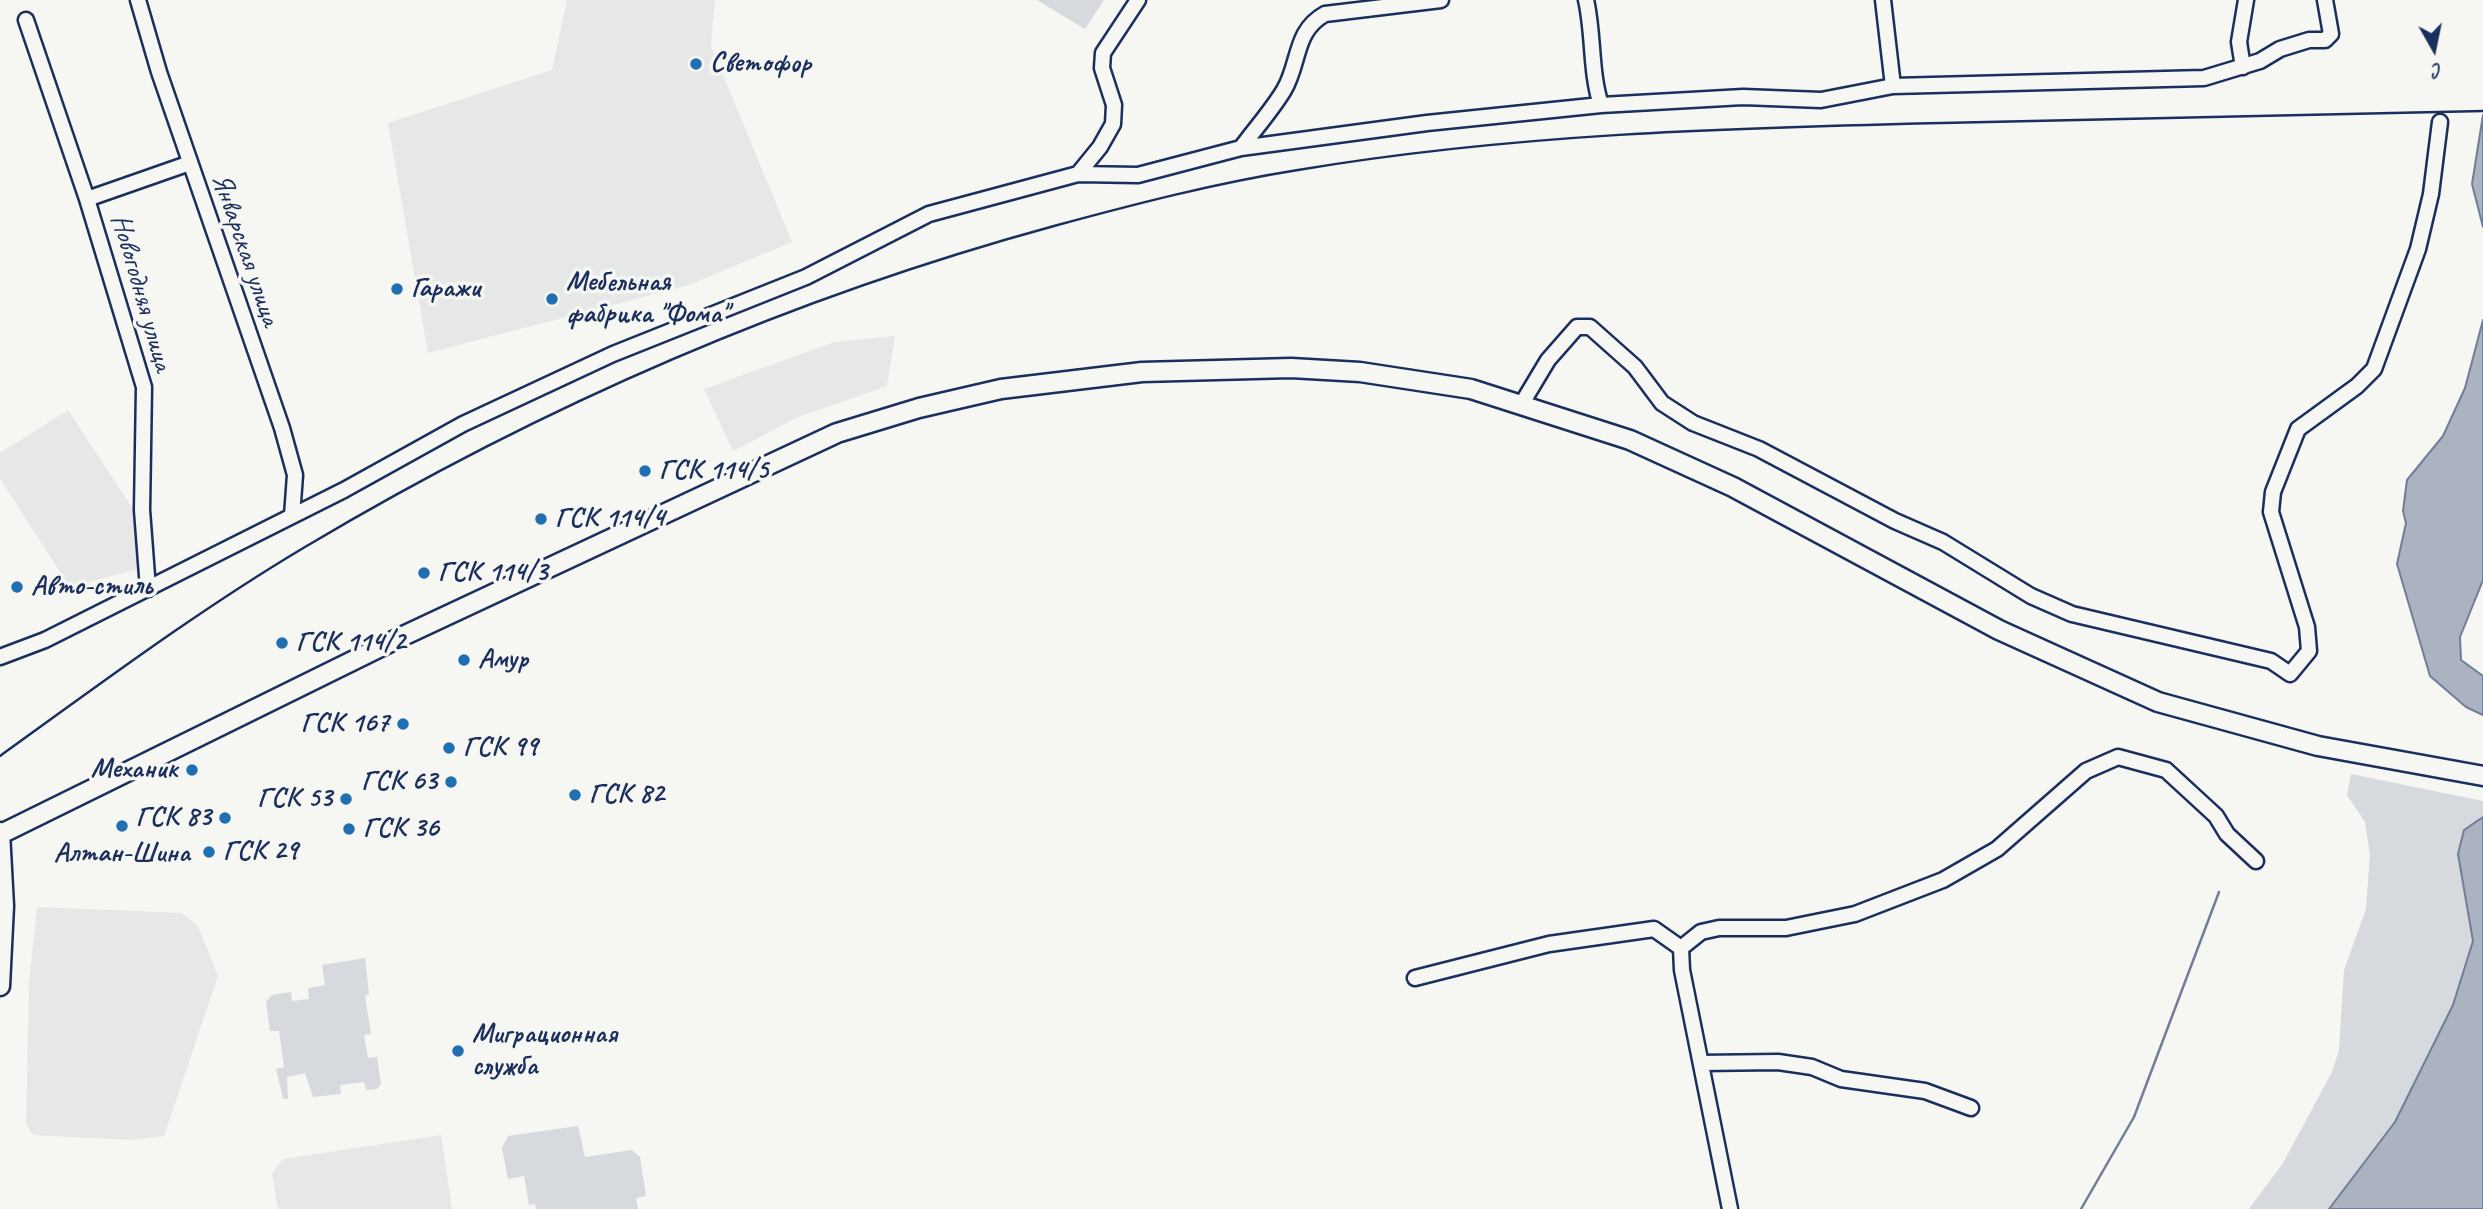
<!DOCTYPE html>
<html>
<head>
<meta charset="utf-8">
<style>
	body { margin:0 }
	#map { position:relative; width:2483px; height:1209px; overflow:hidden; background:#f6f6f2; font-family:Caveat,sans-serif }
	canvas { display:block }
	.north { position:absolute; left:2399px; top:14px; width:70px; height:70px; -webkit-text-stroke:5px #f6f6f2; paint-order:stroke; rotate:171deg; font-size:19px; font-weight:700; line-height:28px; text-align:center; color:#1b2f5e }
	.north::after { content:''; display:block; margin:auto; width:24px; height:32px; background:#1b2f5e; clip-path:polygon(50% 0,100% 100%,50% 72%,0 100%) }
</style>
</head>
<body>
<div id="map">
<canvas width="2483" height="1209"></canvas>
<div class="north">С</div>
</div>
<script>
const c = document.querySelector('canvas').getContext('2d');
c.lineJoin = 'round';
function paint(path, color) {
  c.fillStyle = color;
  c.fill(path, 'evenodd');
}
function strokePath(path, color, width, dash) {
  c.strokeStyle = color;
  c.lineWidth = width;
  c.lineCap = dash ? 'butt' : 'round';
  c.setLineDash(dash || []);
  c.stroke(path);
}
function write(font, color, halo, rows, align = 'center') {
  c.font = font + ' Caveat,sans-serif';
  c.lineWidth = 7;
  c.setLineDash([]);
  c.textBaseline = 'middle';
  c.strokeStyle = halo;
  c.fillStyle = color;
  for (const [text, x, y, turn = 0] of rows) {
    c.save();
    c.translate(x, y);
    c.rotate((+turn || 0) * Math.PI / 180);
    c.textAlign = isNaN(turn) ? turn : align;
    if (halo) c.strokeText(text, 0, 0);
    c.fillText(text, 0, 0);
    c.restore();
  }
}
paint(new Path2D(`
	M567 0H715L711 46 792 242 689 285 428 353 388 123 552 70Z
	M895 336 887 386 796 418 733 451 704 389 835 342Z
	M68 410 135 512 138 569 70 587 0 479V453Z
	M37 907 182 913 198 926 218 976 164 1136 133 1140 33 1135 26 1124 29 983Z
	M441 1135 452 1209H278L272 1173 283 1159Z`), '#e6e7e7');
paint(new Path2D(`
	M1037 0H1104L1085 29Z
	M2351 774 2483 801V818L2464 830 2458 854 2473 941 2453 1005 2395 1122 2329 1209H2249L2283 1163 2332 1072 2339 1050 2344 970 2366 909 2370 855 2365 822 2347 795Z
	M365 958 369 994 365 996 371 1034 364 1035 368 1058 377 1057 381 1084 377 1089 366 1090 364 1082 340 1085 341 1094 313 1097 305 1073 287 1077 288 1099H283L276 1069 284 1067 279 1031H270L266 1002 272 995 291 992 292 1001 309 999 308 988 325 985 322 965Z
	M578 1126 585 1157 632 1150 640 1157 646 1196 636 1198 638 1209H536L535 1204 529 1205 524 1176 508 1179 502 1148 508 1136Z`), '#d6d9dd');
const water = new Path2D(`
	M2483 115V227L2472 184Z
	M2483 320V580L2460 637 2461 660 2483 676V715L2466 707 2430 676 2397 564 2406 523 2403 511 2407 480 2443 436 2465 388Z
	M2483 817V1209H2329L2395 1122 2453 1005 2473 941 2458 854 2464 830Z`);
paint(water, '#abb2c0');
strokePath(water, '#717e99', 2);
strokePath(new Path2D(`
	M2081 1209 2134 1117 2219 892`), '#717e99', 2.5);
const minor = new Path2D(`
	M138 0 159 72 282 428 295 475 292 516
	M1586 0C1594 35 1590 71 1601 105
	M1883 0 1893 86
	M26 20 87 199 144 387 142 510 148 589
	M2243 67 2239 42 2246 0
	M1241 148C1255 129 1272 110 1284 90 1300 63 1294 31 1325 14L1441 0
	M1078 174 1138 175 1241 148 1427 123 1601 105 1743 97 1821 100 1893 86 2204 78 2260 61 2280 49 2309 40H2325L2331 34 2325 0
	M87 199 190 163
	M1521 405 1548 360 1577 327H1590L1635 367 1662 403 1693 423 1759 449 1895 521 1943 542 2031 596 2072 614 2271 661 2290 674 2309 651 2307 627 2271 512 2273 492 2298 429 2357 386 2374 369 2418 249 2431 194 2440 122
	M0 657 45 640 344 490 463 424 613 354 806 277 929 214 1078 174 1100 147 1113 124 1114 105 1102 68 1103 53 1138 0
	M1415 978 1549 944 1654 929 1681 948
	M1701 1063 1778 1062 1812 1067 1841 1079 1925 1091 1971 1108
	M1730 1209 1682 970 1681 948 1701 932 1719 928H1786L1855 914 1943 880 1997 849 2086 771 2118 757 2166 770 2216 816 2227 834 2256 861`);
const major = new Path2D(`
	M0 832 4 906 0 986
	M1 834 403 636 837 433 919 408 1001 389 1142 372 1291 368 1360 372 1471 389 1630 440 1733 487 1999 630 2158 702 2318 746 2483 776`);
strokePath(minor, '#1b2f5e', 19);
strokePath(major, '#1b2f5e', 23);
strokePath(minor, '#f6f6f2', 14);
strokePath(major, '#f6f6f2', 18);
strokePath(new Path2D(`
	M0 756C100 684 199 610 305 547 540 407 790 298 1054 226 1135 204 1216 183 1298 170 1512 134 1726 128 1942 123 2122 119 2303 115 2483 111`), '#1b2f5e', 2.5);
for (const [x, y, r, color] of [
	[696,64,7,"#1f6fb2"],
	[397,289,7,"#1f6fb2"],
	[552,299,7,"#1f6fb2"],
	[645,471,7,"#1f6fb2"],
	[541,519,7,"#1f6fb2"],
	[424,573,7,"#1f6fb2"],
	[17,587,7,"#1f6fb2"],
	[282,643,7,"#1f6fb2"],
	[464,660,7,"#1f6fb2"],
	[403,724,7,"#1f6fb2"],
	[449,748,7,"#1f6fb2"],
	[192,770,7,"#1f6fb2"],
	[451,782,7,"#1f6fb2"],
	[575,795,7,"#1f6fb2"],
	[346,799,7,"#1f6fb2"],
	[225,818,7,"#1f6fb2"],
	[122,826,7,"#1f6fb2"],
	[349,829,7,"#1f6fb2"],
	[209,852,7,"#1f6fb2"],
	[458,1051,7,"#1f6fb2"]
]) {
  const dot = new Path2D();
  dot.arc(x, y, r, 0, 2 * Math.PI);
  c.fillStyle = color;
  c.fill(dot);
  strokePath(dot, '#f6f6f2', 2.5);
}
write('bold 28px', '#1b2f5e', '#f6f6f2', [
	["Светофор",710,64],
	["Мебельная",566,283],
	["фабрика \"Фома\"",566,315],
	["Гаражи",411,289],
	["ГСК 114/5",659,471],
	["ГСК 114/4",555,519],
	["ГСК 114/3",438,573],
	["Авто-стиль",31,587],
	["ГСК 114/2",296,643],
	["Амур",478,660],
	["ГСК 167",389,724,"right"],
	["ГСК 99",463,748],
	["Механик",178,770,"right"],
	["ГСК 63",437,782,"right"],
	["ГСК 82",589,795],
	["ГСК 53",332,799,"right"],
	["ГСК 83",211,818,"right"],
	["ГСК 36",363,829],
	["ГСК 29",223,852],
	["Алтан-Шина",122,854,"center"],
	["Миграционная",472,1035],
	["служба",472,1067]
], 'left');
write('28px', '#1b2f5e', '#f6f6f2', [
	["Январская улица",245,250,71],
	["Новогодняя улица",141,293,74]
]);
</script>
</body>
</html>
